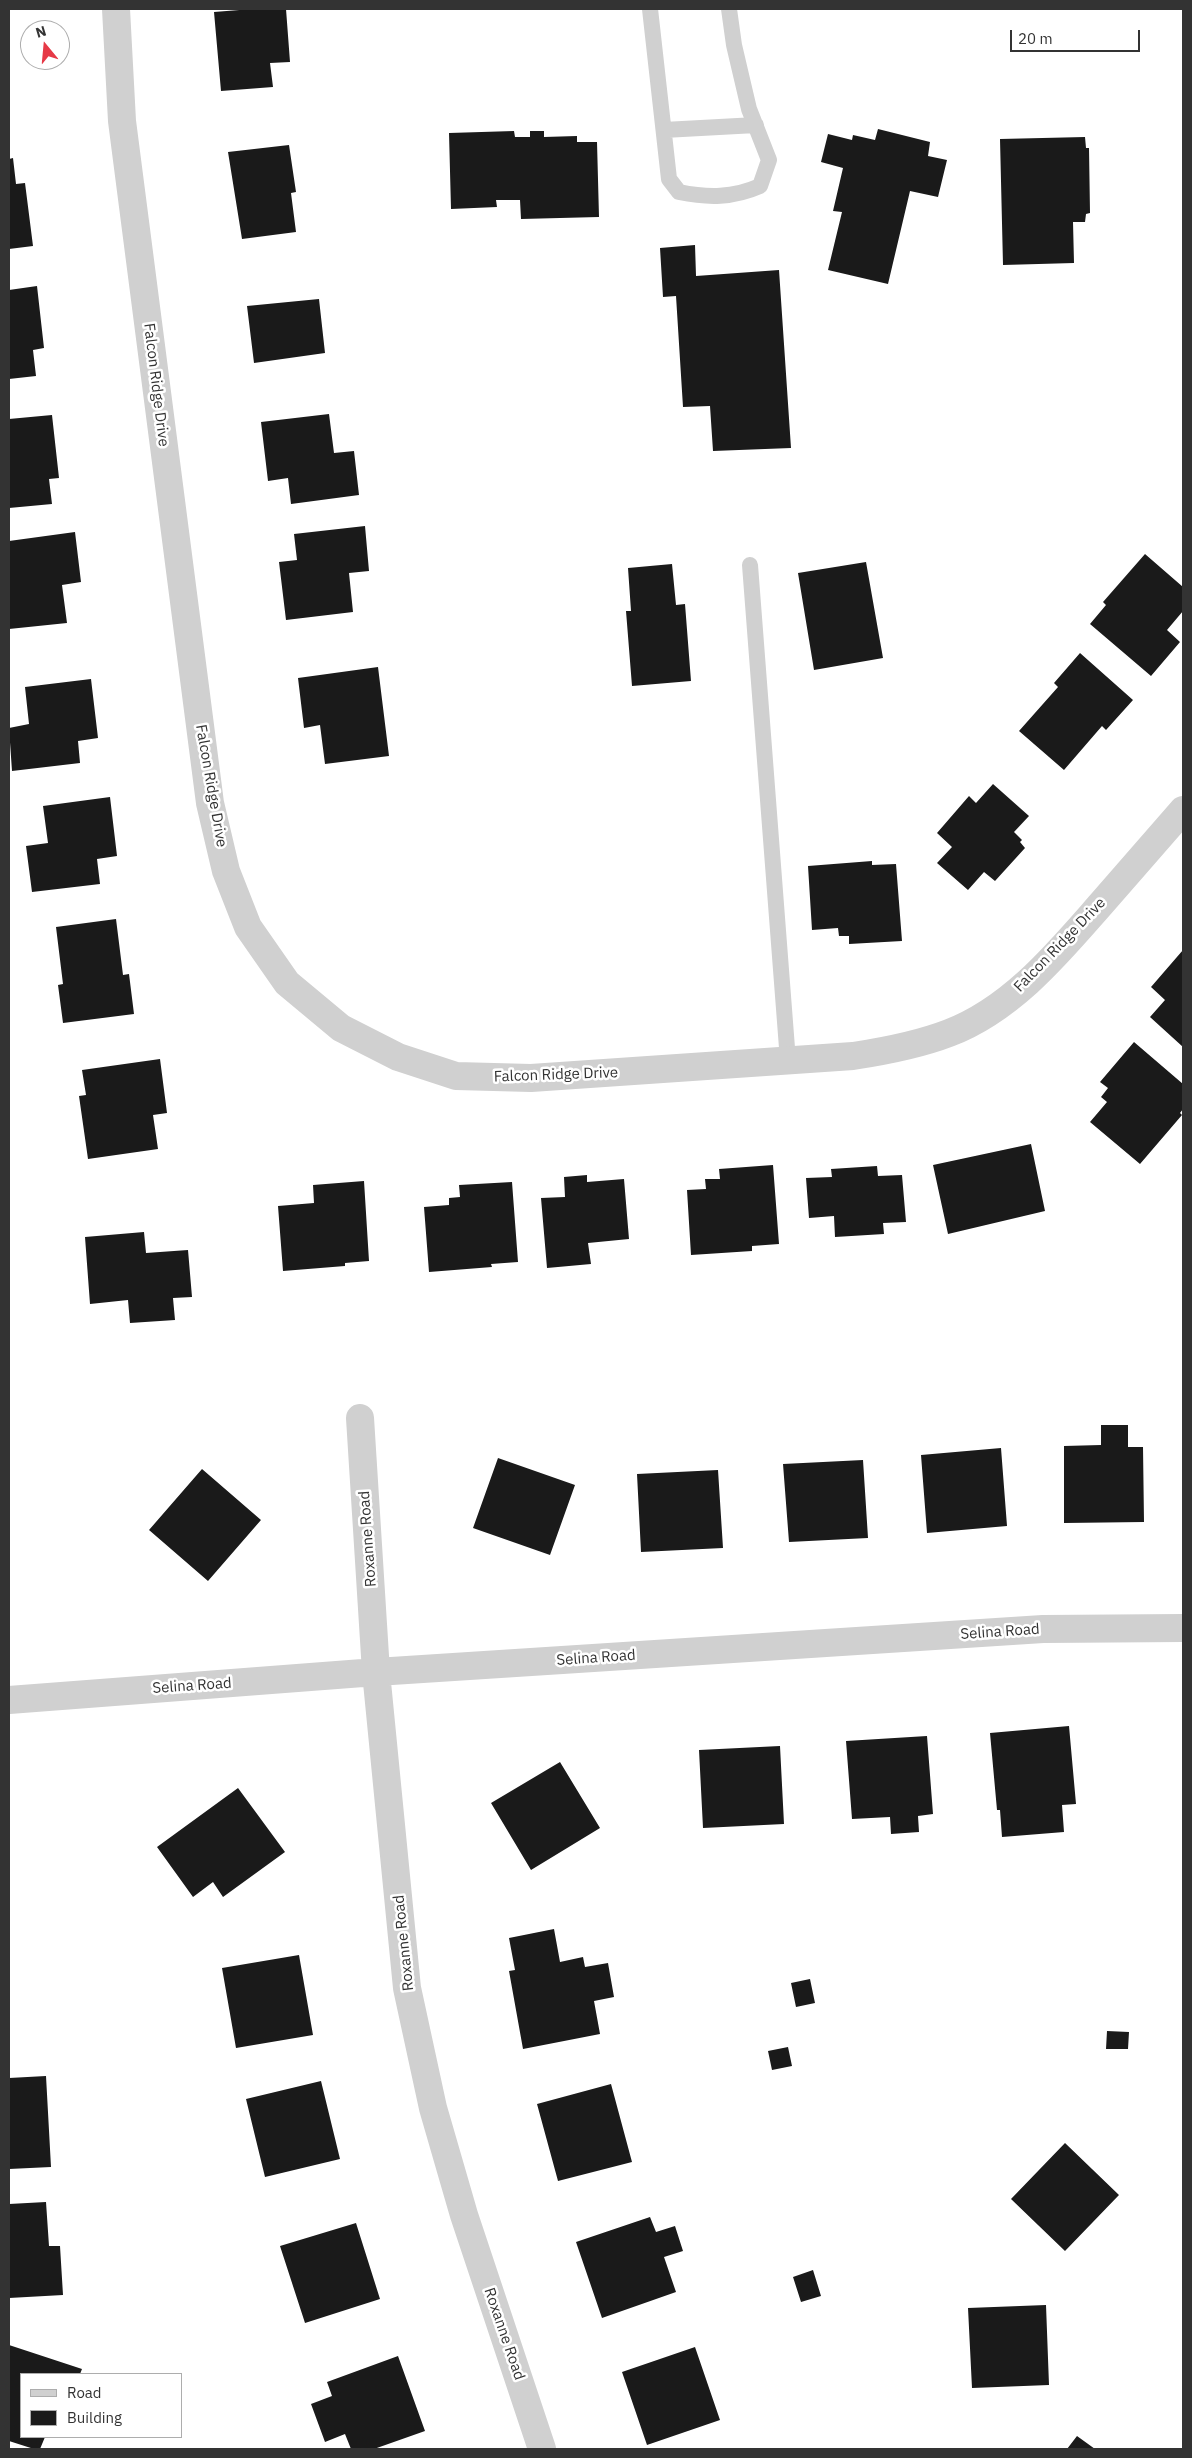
<!DOCTYPE html>
<html>
<head>
<meta charset="utf-8">
<style>
	body { margin:0 }
	#map { position:relative; width:1192px; height:2458px; overflow:hidden; background:#fff; font-family:"IBM Plex Sans",sans-serif }
	canvas { display:block }
	.frame { position:absolute; inset:0; border:10px solid #333; pointer-events:none }
	.legend { position:absolute; left:20px; top:2373px; width:162px; height:65px; box-sizing:border-box; background:#fff; border:1px solid #adadad; margin:0; padding:6px 9px; list-style:none; font-size:15px; color:#333 }
	.legend li { display:flex; align-items:center; gap:10px; height:25px }
	.legend b { width:25px; border:1px solid #adadad }
	.north { position:absolute; left:20px; top:20px; width:50px; height:50px; box-sizing:border-box; background:#fff; border:1px solid #adadad; border-radius:50%; rotate:343deg; font-size:14px; font-weight:700; line-height:20px; text-align:center; color:#333 }
	.north::after { content:''; display:block; margin:auto; width:18px; height:22px; background:#e63946; clip-path:polygon(50% 0,100% 100%,50% 72%,0 100%) }
	.scale { position:absolute; left:1010px; top:30px; width:130px; height:22px; box-sizing:border-box; border:2px solid #333; border-top:0; padding-left:6px; font-size:15px; line-height:18px; white-space:nowrap; color:#333; -webkit-text-stroke:4px #fff; paint-order:stroke }
</style>
</head>
<body>
<div id="map">
<canvas width="1192" height="2458"></canvas>
<div class="frame"></div>
<ul class="legend">
<li><b style="height:6px;background:#d0d0d0"></b>Road</li>
<li><b style="height:14px;background:#1a1a1a"></b>Building</li>
</ul>
<div class="north">N</div>
<div class="scale">20 m</div>
</div>
<script>
const c = document.querySelector('canvas').getContext('2d');
c.lineJoin = 'round';
function paint(path, color) {
  c.fillStyle = color;
  c.fill(path, 'evenodd');
}
function strokePath(path, color, width, dash) {
  c.strokeStyle = color;
  c.lineWidth = width;
  c.lineCap = dash ? 'butt' : 'round';
  c.setLineDash(dash || []);
  c.stroke(path);
}
function write(font, color, halo, rows, align = 'center') {
  c.font = font + ' "IBM Plex Sans",sans-serif';
  c.lineWidth = 5;
  c.setLineDash([]);
  c.textBaseline = 'middle';
  c.strokeStyle = halo;
  c.fillStyle = color;
  for (const [text, x, y, turn = 0] of rows) {
    c.save();
    c.translate(x, y);
    c.rotate((+turn || 0) * Math.PI / 180);
    c.textAlign = isNaN(turn) ? turn : align;
    if (halo) c.strokeText(text, 0, 0);
    c.fillText(text, 0, 0);
    c.restore();
  }
}
paint(new Path2D(`
	M252 9H286L290 62 270 63 273 87 221 91 214 12Z
	M878 129 930 142 928 156 947 160 938 197 910 191 888 284 828 270 842 212 833 211 843 168 821 162 828 134 852 140 853 135 875 140Z
	M514 131 515 137H530V131H544V137L577 136V142H597L599 217 521 219 520 200H496L497 207 451 209 449 133Z
	M1085 137 1086 148H1089L1090 213 1086 214 1085 222H1073L1074 263 1003 265 1000 139Z
	M289 145 296 192 291 193 296 232 242 239 228 152Z
	M13 158 16 184 25 183 33 246 9 249V159Z
	M695 245 696 276 779 270 791 448 713 451 710 406 683 407 676 296 663 297 660 248Z
	M37 286 44 348 33 350 36 376 9 379V290Z
	M319 299 325 353 254 363 247 306Z
	M329 414 334 453 354 451 359 495 291 504 288 478 268 481 261 422Z
	M52 415 59 478 49 479 52 504 9 508V419Z
	M365 526 369 571 349 573 353 612 286 620 279 562 297 560 294 534Z
	M75 532 81 582 62 585 67 623 9 629V541Z
	M1145 554 1183 587V611L1167 630 1180 642 1151 676 1090 624 1106 605 1103 602Z
	M866 562 883 658 814 670 798 573Z
	M672 564 676 605 685 604 691 681 632 686 626 611H631L628 568Z
	M1080 653 1133 700 1106 730 1102 726 1064 770 1019 731 1058 687 1054 683Z
	M378 667 389 756 325 764 320 725 304 728 298 678Z
	M91 679 98 738 78 741 80 763 12 771 9 728 29 724 25 687Z
	M993 784 1029 816 1014 832 1022 840 1020 842 1025 848 995 881 984 872 968 890 937 863 952 847 937 833 969 796 976 803Z
	M110 797 117 856 97 859 100 884 32 892 26 846 48 843 43 806Z
	M872 861V865L896 864 902 941 849 944V936H839L838 928 812 930 808 866Z
	M116 919 123 975 129 974 134 1014 63 1023 58 985 63 984 56 927Z
	M1183 950V1047L1150 1017 1165 1000 1151 987Z
	M1134 1042 1183 1084V1109L1180 1113 1182 1115 1140 1164 1090 1122 1107 1102 1101 1097 1108 1088 1100 1082Z
	M160 1059 167 1113 153 1115 158 1149 88 1159 79 1096 86 1095 82 1070Z
	M1031 1144 1045 1211 948 1234 933 1165Z
	M773 1165 779 1244 752 1246V1251L691 1255 687 1190 706 1189 705 1179H720L719 1169Z
	M877 1166 878 1176 902 1175 906 1222 883 1223 884 1234 835 1237 834 1216 809 1218 806 1178 832 1177 831 1169Z
	M587 1175V1182L624 1179 629 1239 588 1243 591 1264 547 1268 541 1198 565 1197 564 1177Z
	M364 1181 369 1261 345 1263V1266L283 1271 278 1206 314 1203 313 1185Z
	M512 1182 518 1262 491 1264 492 1267 429 1272 424 1207 449 1205V1198L460 1197 459 1185Z
	M144 1232 146 1253 188 1250 192 1297 173 1298 175 1320 130 1323 128 1300 90 1304 85 1237Z
	M1101 1425H1128V1447H1143L1144 1522 1064 1523V1446L1101 1445Z
	M1001 1448 1007 1526 927 1533 921 1455Z
	M498 1458 575 1485 550 1555 473 1528Z
	M863 1460 868 1538 789 1542 783 1464Z
	M202 1469 261 1520 208 1581 149 1530Z
	M718 1470 723 1548 641 1552 637 1474Z
	M1069 1726 1076 1804 1062 1805 1064 1832 1002 1837 1000 1810H997L990 1733Z
	M927 1736 933 1814 918 1816 919 1832 891 1834 890 1817 852 1819 846 1741Z
	M780 1746 784 1824 703 1828 699 1750Z
	M560 1762 600 1828 531 1870 491 1803Z
	M238 1788 285 1852 223 1897 213 1882 193 1897 157 1847Z
	M554 1929 560 1962 583 1957 585 1967 608 1963 614 1997 594 2001 600 2034 523 2049 509 1971 515 1970 509 1938Z
	M299 1955 313 2035 236 2048 222 1968Z
	M810 1979 815 2003 796 2007 791 1983Z
	M1107 2031 1129 2032 1128 2049H1106Z
	M788 2047 792 2066 772 2070 768 2051Z
	M46 2076 51 2167 9 2169V2078Z
	M321 2081 340 2159 265 2177 246 2099Z
	M611 2084 632 2162 558 2181 537 2104Z
	M1065 2143 1119 2195 1065 2251 1011 2199Z
	M46 2202 49 2246H60L63 2295 9 2298V2204Z
	M650 2217 656 2232 675 2226 683 2251 664 2257 676 2292 602 2318 576 2242Z
	M356 2223 380 2299 305 2323 280 2246Z
	M813 2270 821 2296 801 2302 793 2277Z
	M1046 2305 1049 2385 972 2388 968 2308Z
	M9 2345 82 2369 80 2374H21V2437H45L40 2449H34L9 2441Z
	M695 2347 720 2420 647 2445 622 2372Z
	M398 2356 425 2431 374 2449H351L345 2434 325 2442 311 2404 332 2396 327 2382Z
	M1077 2436 1095 2449H1067Z`), '#1a1a1a');
strokePath(new Path2D(`
	M650 9 669 179 679 192C708 198 733 198 760 186L769 160 749 109 734 45 729 9
	M664 130 756 125
	M750 565 788 1061`), '#d0d0d0', 16);
strokePath(new Path2D(`
	M116 9 122 121 210 803 226 871 248 927 287 983 341 1028 398 1057 456 1076 531 1078 853 1056C886 1051 918 1045 949 1033 1012 1009 1058 953 1101 904 1128 873 1156 841 1183 810
	M360 1418 376 1672 407 1988 433 2108 464 2215 542 2449
	M9 1700 376 1672 1043 1629 1183 1628`), '#d0d0d0', 28);
write('15px', '#333', '#fff', [
	["Falcon Ridge Drive",156,385,83],
	["Falcon Ridge Drive",211,786,80],
	["Falcon Ridge Drive",1060,945,-46],
	["Falcon Ridge Drive",556,1075,-2],
	["Roxanne Road",368,1539,-94],
	["Selina Road",1000,1632,-4],
	["Selina Road",596,1658,-4],
	["Selina Road",192,1686,-4],
	["Roxanne Road",404,1943,-96],
	["Roxanne Road",504,2334,71]
]);
</script>
</body>
</html>
